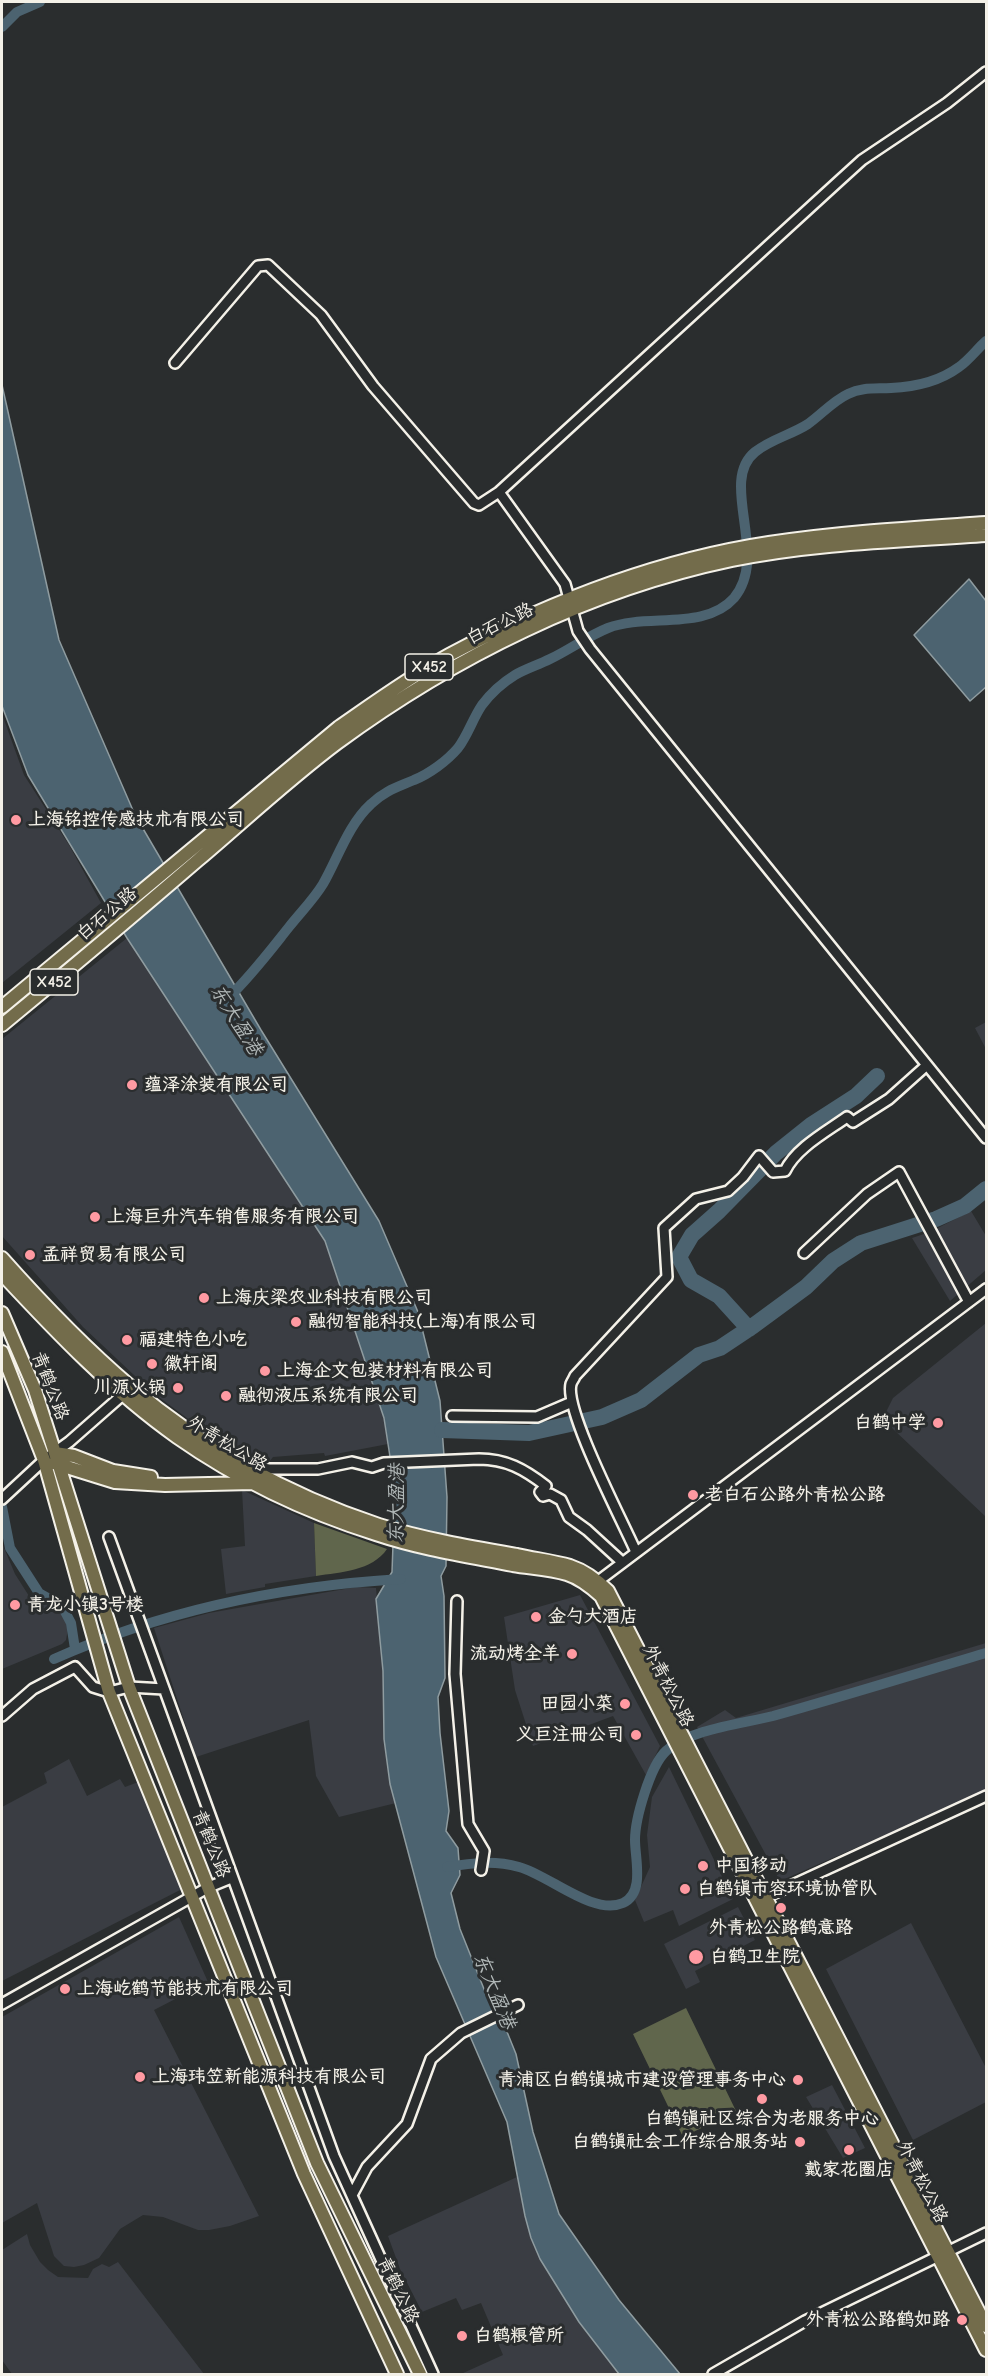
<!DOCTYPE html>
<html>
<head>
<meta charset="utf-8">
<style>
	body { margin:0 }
	#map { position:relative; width:988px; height:2376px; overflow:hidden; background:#2a2d2e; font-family:"Comic Neue",sans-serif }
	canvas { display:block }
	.frame { position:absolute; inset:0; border:3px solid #f4f1e8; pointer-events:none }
</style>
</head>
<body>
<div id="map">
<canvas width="988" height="2376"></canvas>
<div class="frame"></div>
</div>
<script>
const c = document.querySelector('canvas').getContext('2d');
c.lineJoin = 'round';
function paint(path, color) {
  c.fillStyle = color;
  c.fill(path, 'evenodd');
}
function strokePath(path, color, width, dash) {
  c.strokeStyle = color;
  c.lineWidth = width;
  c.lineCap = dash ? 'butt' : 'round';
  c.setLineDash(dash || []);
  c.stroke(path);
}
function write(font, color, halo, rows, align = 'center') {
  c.font = font + ' "Comic Neue","LXGW WenKai TC",sans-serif';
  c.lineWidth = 6;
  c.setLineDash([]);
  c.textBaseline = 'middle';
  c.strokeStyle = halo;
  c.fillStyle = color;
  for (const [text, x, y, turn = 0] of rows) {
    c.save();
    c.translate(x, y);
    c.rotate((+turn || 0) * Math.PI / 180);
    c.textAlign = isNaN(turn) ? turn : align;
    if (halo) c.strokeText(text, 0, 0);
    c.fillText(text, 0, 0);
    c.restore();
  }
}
paint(new Path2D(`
	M2 714 24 775 69 845 101 903 2 983Z
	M127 938 325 1241 384 1417 388 1444 325 1456 324 1453 273 1457 269 1462 254 1459 191 1421 152 1392 83 1327 2 1236V1039Z
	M986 1022V1049L975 1028Z
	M971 1211 986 1236V1270L950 1301 912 1238 930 1232Z
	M986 1323V1517L893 1429 884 1416 893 1398Z
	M242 1490 314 1523 316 1576 265 1584V1587L226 1594 221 1549 245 1546Z
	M2 1543 15 1574 29 1596 34 1600 59 1606 67 1622 68 1629 66 1640 62 1644 2 1669Z
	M356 1587 376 1588 383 1671 384 1739 390 1784 396 1803 339 1817 316 1776 309 1720 196 1757 154 1628 209 1613Z
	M580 1595 660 1746 646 1775 613 1716 533 1746 515 1690 504 1617Z
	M986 1643V1791L780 1881 697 1727 725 1710 736 1718Z
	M69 1759 87 1796 120 1779 125 1787 141 1781 184 1888 2 1981V1807L47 1783 44 1773Z
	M669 1767 733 1899 679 1926 673 1910 644 1922 635 1900 650 1867 647 1835 652 1797Z
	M738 1907 755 1940 695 1971 700 1982 686 1989 664 1944Z
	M179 1917 208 1982 154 2010 259 2216 230 2226 209 2230H198L163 2217 143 2215 120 2229 99 2258 84 2265 74 2267 64 2266 54 2256 37 2203 2 2223V2017Z
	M911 1923 986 2068V2102L913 2140 826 1969Z
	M832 2085 865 2148 843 2158 806 2097Z
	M517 2177 525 2216 540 2259 579 2322 619 2374H461L503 2355 481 2303 462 2310 456 2298 422 2312 400 2269 388 2236Z
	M27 2234 30 2245 40 2262 48 2270 58 2277 88 2278 93 2269 102 2264 109 2267 118 2262 204 2374H12L2 2360V2250Z`), '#3a3d43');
paint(new Path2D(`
	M314 1523 387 1549C372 1571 341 1572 316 1576Z
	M686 2008 736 2111 683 2137 633 2034Z`), '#60664c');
const water = new Path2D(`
	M2 385 59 640 135 815 261 1030 379 1221 418 1312 440 1401 447 1497 446 1566 441 1576 444 1596 445 1678 438 1697 440 1733 449 1811 446 1831 458 1848 460 1875 451 1893 460 1929 486 1994 503 2022 516 2054 533 2132 559 2214 619 2300 680 2374H619L579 2322 540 2259 531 2238 525 2216 507 2122 436 1957 390 1784 384 1739 383 1671 376 1599 392 1572 395 1489 384 1418 325 1241 127 938 28 775 2 706Z
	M969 579 986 601V687L970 701 914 635Z`);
paint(water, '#4c6370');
strokePath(water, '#8f9ca0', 1.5);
strokePath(new Path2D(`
	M2 27 17 12 40 2
	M228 998C251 976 269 952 289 927 300 913 314 899 323 884 338 858 348 825 371 804 384 791 398 787 414 780 429 774 447 761 458 748 468 735 473 718 482 705 491 693 502 683 515 675 525 669 538 665 550 659 569 650 588 636 608 628 646 613 705 631 734 598 770 555 718 482 755 452 771 439 791 435 808 424 822 414 833 401 848 394 862 387 876 389 891 388 914 387 940 381 959 367 969 360 977 349 986 341
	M2 1507 10 1548 39 1593 62 1606 71 1623 75 1649
	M54 1659C162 1611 283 1586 401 1579
	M447 1867C472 1863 494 1860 519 1867 549 1875 593 1916 623 1903 645 1893 635 1859 635 1840 635 1819 650 1766 666 1751 690 1729 741 1724 773 1716 844 1696 915 1674 986 1653`), '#4c6370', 10);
strokePath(new Path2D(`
	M749 1329 719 1296 691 1280 679 1257 692 1235 719 1211 776 1153 811 1125 856 1096 877 1076
	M442 1430 529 1433 602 1417 641 1400 699 1355 720 1348 753 1326 806 1287 833 1261 861 1243 936 1219 965 1206 986 1189`), '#4c6370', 16);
const minor = new Path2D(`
	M986 72 947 103 862 160 840 180 499 492 565 584 578 631 590 649 986 1138
	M175 363 258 266 268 265 321 315 373 386 474 503 479 505 499 492
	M804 1253 867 1194 899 1172 969 1302
	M452 1416 537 1417 572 1402
	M251 1466 269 1469H318L352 1462 372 1467 384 1463 479 1459C506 1459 524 1469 546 1486L540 1492 543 1496 550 1494 561 1500 569 1517 587 1530 622 1562
	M2 1499 44 1460 69 1442 127 1391
	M109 1537 334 2156 433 2374
	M636 1552C623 1522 564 1410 571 1384 572 1381 574 1379 575 1376L667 1277 664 1228 696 1199 728 1191 743 1177 759 1156 773 1172 785 1171C796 1148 826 1132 847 1117L853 1122 889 1099 927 1065
	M593 1585 986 1289
	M457 1601 455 1674 468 1824 484 1851 481 1870
	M2 1716 33 1689 75 1667 93 1687 109 1692 129 1687 164 1689
	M762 1899 986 1796
	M2 2004 209 1887 231 1878
	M352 2195 367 2167 407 2124 431 2059 461 2033 518 2005
	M713 2374 805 2321 986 2233`);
const major = new Path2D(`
	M2 1007 339 727C375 702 411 676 449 655 549 602 657 560 769 543 841 532 914 528 986 523
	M2 1025C68 971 133 916 198 860 244 821 289 779 337 743 454 657 589 590 732 560 815 543 902 541 986 535
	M2 1258C42 1303 84 1347 130 1386 203 1448 289 1495 379 1525 424 1539 471 1547 517 1555 534 1559 553 1561 570 1566 585 1571 597 1580 608 1591L986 2326
	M2 1274C56 1332 112 1391 177 1437 237 1479 306 1512 376 1534 421 1549 467 1556 513 1565 531 1568 550 1569 567 1574 580 1578 591 1587 601 1596L986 2350
	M2 1313 35 1390 129 1687 317 2163 420 2374
	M2 1352 44 1460 109 1692 304 2174 397 2374
	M55 1453 74 1456 113 1471 151 1477
	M54 1463 115 1482 165 1485 253 1483`);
strokePath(minor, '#f4f1e8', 14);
strokePath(major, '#f4f1e8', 16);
strokePath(minor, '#2a2d2e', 9);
strokePath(major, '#736c4b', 12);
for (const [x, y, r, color] of [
	[16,820,6,"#ff9aa2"],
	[132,1085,6,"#ff9aa2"],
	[95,1217,6,"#ff9aa2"],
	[30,1255,6,"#ff9aa2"],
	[204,1298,6,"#ff9aa2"],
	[296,1322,6,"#ff9aa2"],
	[127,1340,6,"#ff9aa2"],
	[152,1364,6,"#ff9aa2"],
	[265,1371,6,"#ff9aa2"],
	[178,1388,6,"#ff9aa2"],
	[226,1396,6,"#ff9aa2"],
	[938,1423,6,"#ff9aa2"],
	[693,1495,6,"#ff9aa2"],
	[15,1605,6,"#ff9aa2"],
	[536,1617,6,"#ff9aa2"],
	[572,1654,6,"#ff9aa2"],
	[625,1704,6,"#ff9aa2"],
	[636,1735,6,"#ff9aa2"],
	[703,1866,6,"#ff9aa2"],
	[685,1889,6,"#ff9aa2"],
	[781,1908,6,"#ff9aa2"],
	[696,1957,8,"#ff9aa2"],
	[65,1989,6,"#ff9aa2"],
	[140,2077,6,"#ff9aa2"],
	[798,2080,6,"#ff9aa2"],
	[762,2099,6,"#ff9aa2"],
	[800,2142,6,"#ff9aa2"],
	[849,2150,6,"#ff9aa2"],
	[962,2320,6,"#ff9aa2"],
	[462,2336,6,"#ff9aa2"]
]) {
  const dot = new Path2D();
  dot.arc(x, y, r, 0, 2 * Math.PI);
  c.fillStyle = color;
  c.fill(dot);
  strokePath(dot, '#2a2d2e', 2);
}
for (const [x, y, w] of [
	[429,667,48],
	[54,982,48]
]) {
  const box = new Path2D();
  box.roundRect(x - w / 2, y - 13, w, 26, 4.5);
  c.fillStyle = '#2a2d2e';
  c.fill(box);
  strokePath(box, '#f4f1e8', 1.5);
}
write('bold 16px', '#f4f1e8', null, [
	["X452",429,667],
	["X452",54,982]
]);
write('18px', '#f4f1e8', '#2a2d2e', [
	["白石公路",500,624,-26],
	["白石公路",107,914,-40],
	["青鹤公路",50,1386,69],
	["外青松公路",227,1444,31],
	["外青松公路",668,1686,63],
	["青鹤公路",211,1844,68],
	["外青松公路",922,2182,63],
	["青鹤公路",398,2290,64]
]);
write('bold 18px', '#f4f1e8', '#2a2d2e', [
	["上海铭控传感技术有限公司",28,820],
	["蕴泽涂装有限公司",144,1085],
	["上海巨升汽车销售服务有限公司",107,1217],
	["孟祥贸易有限公司",42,1255],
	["上海庆梁农业科技有限公司",216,1298],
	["融彻智能科技(上海)有限公司",308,1322],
	["福建特色小吃",139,1340],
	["徽轩阁",164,1364],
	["上海企文包装材料有限公司",277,1371],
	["川源火锅",166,1388,"right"],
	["融彻液压系统有限公司",238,1396],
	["白鹤中学",926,1423,"right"],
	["老白石公路外青松公路",705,1495],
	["青龙小镇3号楼",27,1605],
	["金勺大酒店",548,1617],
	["流动烤全羊",560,1654,"right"],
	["田园小菜",613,1704,"right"],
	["义巨注册公司",624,1735,"right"],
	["中国移动",715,1866],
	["白鹤镇市容环境协管队",697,1889],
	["外青松公路鹤意路",781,1928,"center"],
	["白鹤卫生院",710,1957],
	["上海屹鹤节能技术有限公司",77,1989],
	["上海玮笠新能源科技有限公司",152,2077],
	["青浦区白鹤镇城市建设管理事务中心",786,2080,"right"],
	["白鹤镇社区综合为老服务中心",762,2119,"center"],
	["白鹤镇社会工作综合服务站",788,2142,"right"],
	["戴家花圈店",849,2170,"center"],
	["外青松公路鹤如路",950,2320,"right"],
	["白鹤粮管所",474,2336]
], 'left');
write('italic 20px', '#b1b8b8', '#2a2d2e', [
	["东大盈港",236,1020,58],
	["东大盈港",397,1504,-89],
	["东大盈港",494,1991,68]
]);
</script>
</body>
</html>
